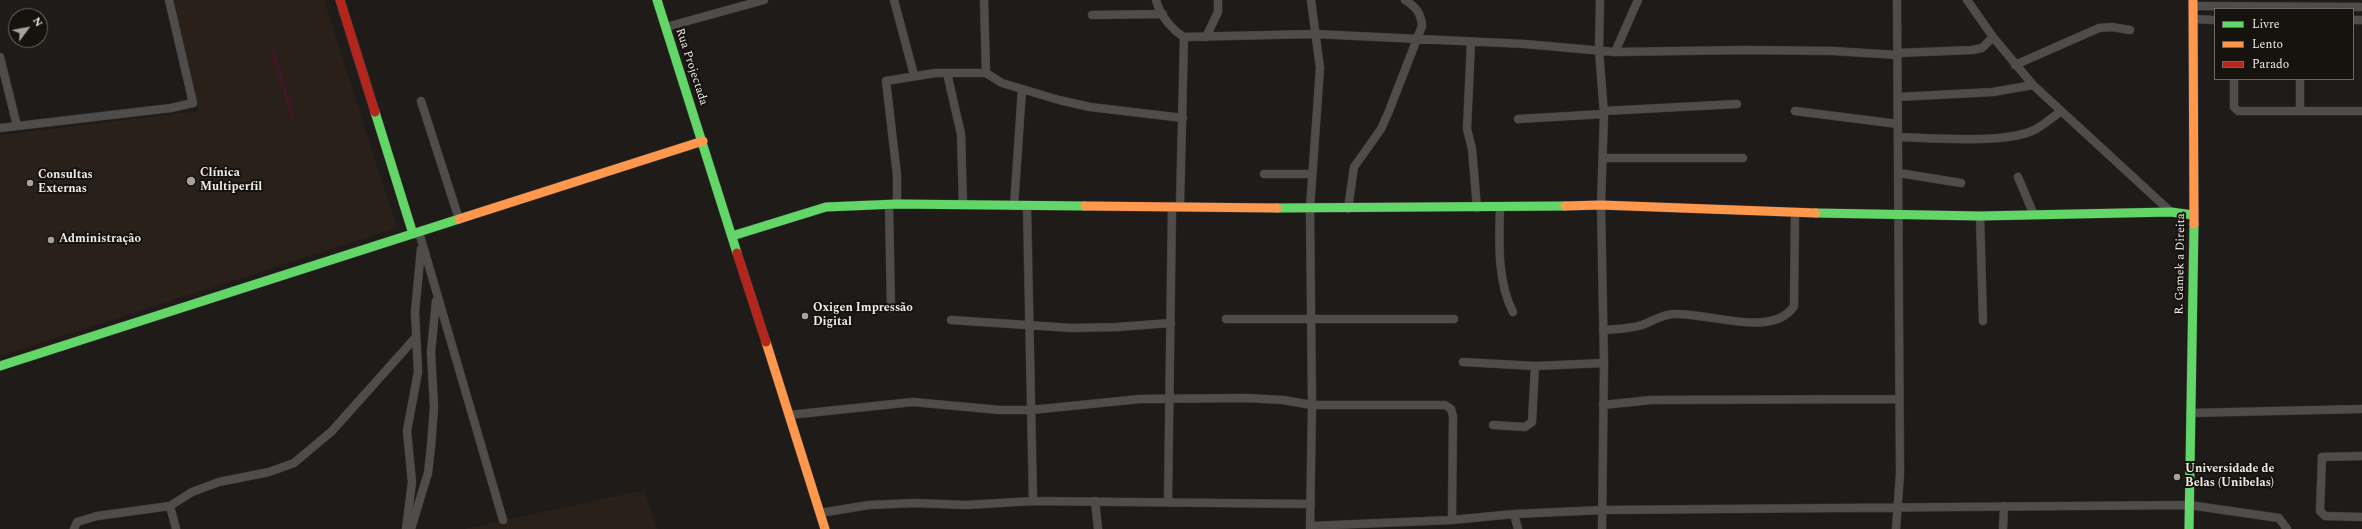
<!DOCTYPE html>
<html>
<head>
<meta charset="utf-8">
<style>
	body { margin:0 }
	#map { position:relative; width:2362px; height:529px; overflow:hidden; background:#1e1b19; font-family:Spectral,serif }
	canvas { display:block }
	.legend { position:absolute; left:2214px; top:8px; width:140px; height:72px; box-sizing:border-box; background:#16120e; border:1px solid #6d6966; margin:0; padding:5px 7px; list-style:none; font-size:12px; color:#efebe9 }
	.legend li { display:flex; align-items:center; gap:8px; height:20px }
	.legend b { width:20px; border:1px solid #6d6966 }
	.north { position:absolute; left:8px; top:8px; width:40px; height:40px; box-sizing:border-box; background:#16120e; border:1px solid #6d6966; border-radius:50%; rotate:58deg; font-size:11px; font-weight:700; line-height:16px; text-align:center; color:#efebe9 }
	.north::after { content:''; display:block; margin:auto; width:14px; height:18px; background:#a6a2a0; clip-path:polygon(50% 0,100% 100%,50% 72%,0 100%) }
</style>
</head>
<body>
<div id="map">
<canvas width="2362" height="529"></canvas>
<ul class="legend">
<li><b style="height:5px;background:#63d668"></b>Livre</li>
<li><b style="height:5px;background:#ff974d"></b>Lento</li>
<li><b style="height:5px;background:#b3261e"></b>Parado</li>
</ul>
<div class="north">N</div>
</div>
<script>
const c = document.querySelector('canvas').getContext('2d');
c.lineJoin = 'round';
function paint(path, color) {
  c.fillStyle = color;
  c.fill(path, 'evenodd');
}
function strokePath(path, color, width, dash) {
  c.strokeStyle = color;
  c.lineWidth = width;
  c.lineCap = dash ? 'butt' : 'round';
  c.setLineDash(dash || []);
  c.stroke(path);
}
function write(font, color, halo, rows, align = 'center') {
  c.font = font + ' Spectral,serif';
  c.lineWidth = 4;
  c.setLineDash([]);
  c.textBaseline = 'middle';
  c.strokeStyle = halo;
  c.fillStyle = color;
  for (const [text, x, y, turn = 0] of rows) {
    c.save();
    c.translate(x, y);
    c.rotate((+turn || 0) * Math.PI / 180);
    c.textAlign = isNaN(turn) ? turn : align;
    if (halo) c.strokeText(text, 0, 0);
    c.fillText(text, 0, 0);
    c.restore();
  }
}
paint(new Path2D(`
	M172 0H324L397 228 0 356V135L199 111Z
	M644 490 657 529H464Z`), '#282019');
paint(new Path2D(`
	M273 51 295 118 293 119 271 52Z`), '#4d112e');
const street = new Path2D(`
	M894 0 914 75
	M984 0 986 73
	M1156 0C1160 15 1171 29 1184 37L1314 34 1525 44 1615 52 1747 50 1833 51 1898 55
	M1600 0 1599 50 1604 114 1601 205 1604 363 1602 529
	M1967 0 1993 37 2033 85 2171 212
	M2193 6 2362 7
	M1092 15 1163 14
	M2193 19 2215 20
	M2353 20H2362
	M666 27 764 0
	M1206 37 1218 12V0
	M1471 42 1467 129 1472 149 1477 208
	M1615 52 1638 0
	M1898 53 1972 50 1982 48 1993 37
	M0 57 17 126
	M2015 65 2099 28 2112 27 2130 30
	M947 73 961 134 963 205
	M2234 79V107L2238 111H2362
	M1898 97 1993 92 2033 85
	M421 101 459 219
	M2300 110V79
	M1604 111 1737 104
	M1795 111 1898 124
	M1518 119 1604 114
	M0 128 171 108 193 103 169 0
	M1898 137C1932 138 2002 144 2032 131 2042 127 2051 118 2060 112
	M1603 158H1743
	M1899 173 1961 183
	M1264 174H1311
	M2018 177 2034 215
	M897 204V175L886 81 935 73H986L1002 83 1059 100 1090 107 1183 118
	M889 205 891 309
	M1014 206 1022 89
	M1180 206 1184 37
	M1027 207 1033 501
	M1500 207C1499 240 1497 282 1513 312
	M1348 209 1354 167 1381 129 1389 111 1422 26C1421 13 1416 7 1405 0
	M1980 216 1983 321
	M419 232 503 520
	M1226 319H1454
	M951 320 1072 328 1117 327 1171 323
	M1603 330C1616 329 1630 329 1642 325 1653 321 1663 314 1674 314 1707 312 1773 339 1794 306L1795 213
	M1463 362 1535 366 1604 363
	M1603 405 1651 400 1899 399
	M2190 413 2362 409
	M789 415 913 402 1000 410H1031L1140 399 1246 398 1283 400 1312 405H1445L1451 409 1453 416 1452 520
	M1493 425 1525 427 1532 422 1535 366
	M2362 456 2322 457 2320 511 2325 516 2362 517
	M1095 501 1098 529
	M1168 502 1172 206
	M170 506 176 529
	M820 513 869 505 915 503 966 505 1033 501 1311 504
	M1514 514 1518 529
	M1310 526 1452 520 1514 514 1603 510 2189 505 2279 518 2287 529
	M74 529 77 522 97 516 170 506 192 492 219 482 269 472 294 463 332 431 416 337
	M406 529 412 482 407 431 418 372 415 312 421 249
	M411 529 428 473 431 447 434 407 431 352 436 301
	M1310 529 1312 405 1310 208 1320 68 1311 0
	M1896 529 1900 474 1897 0
	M2003 529 2004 506`);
const fast = new Path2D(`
	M657 0 737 253
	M375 112 413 234
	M1277 208 1565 206
	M1816 213 1980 216 2171 212 2193 215
	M732 236 826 207 897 204 1085 206
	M0 366 459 219
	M2189 529 2194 224`);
const slow = new Path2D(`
	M2193 0 2194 224
	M1085 206 1277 208
	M1565 206 1601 205 1816 213
	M459 219 703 141
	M766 342 825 529`);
const jam = new Path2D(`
	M340 0 375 112
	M737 253 766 342`);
strokePath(street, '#393736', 9);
strokePath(fast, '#393736', 10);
strokePath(slow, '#393736', 10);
strokePath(jam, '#393736', 10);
strokePath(street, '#4f4d4b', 8);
strokePath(fast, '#63d668', 9);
strokePath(slow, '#ff974d', 9);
strokePath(jam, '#b3261e', 9);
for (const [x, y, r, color] of [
	[191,181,5,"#a6a2a0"],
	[30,183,4,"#a6a2a0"],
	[51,240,4,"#a6a2a0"],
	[805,316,4,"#a6a2a0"],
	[2177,477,4,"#a6a2a0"]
]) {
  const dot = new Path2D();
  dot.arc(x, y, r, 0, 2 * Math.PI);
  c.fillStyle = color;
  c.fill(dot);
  strokePath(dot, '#16120e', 1.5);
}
write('12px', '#efebe9', '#16120e', [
	["Rua Projectada",691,67,72],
	["R. Gamek a Direita",2181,264,-89]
]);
write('bold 12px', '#efebe9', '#16120e', [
	["Clínica",200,174],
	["Multiperfil",200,188],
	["Consultas",38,176],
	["Externas",38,190],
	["Administração",59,240],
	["Oxigen Impressão",813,309],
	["Digital",813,323],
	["Universidade de",2185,470],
	["Belas (Unibelas)",2185,484]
], 'left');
</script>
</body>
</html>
